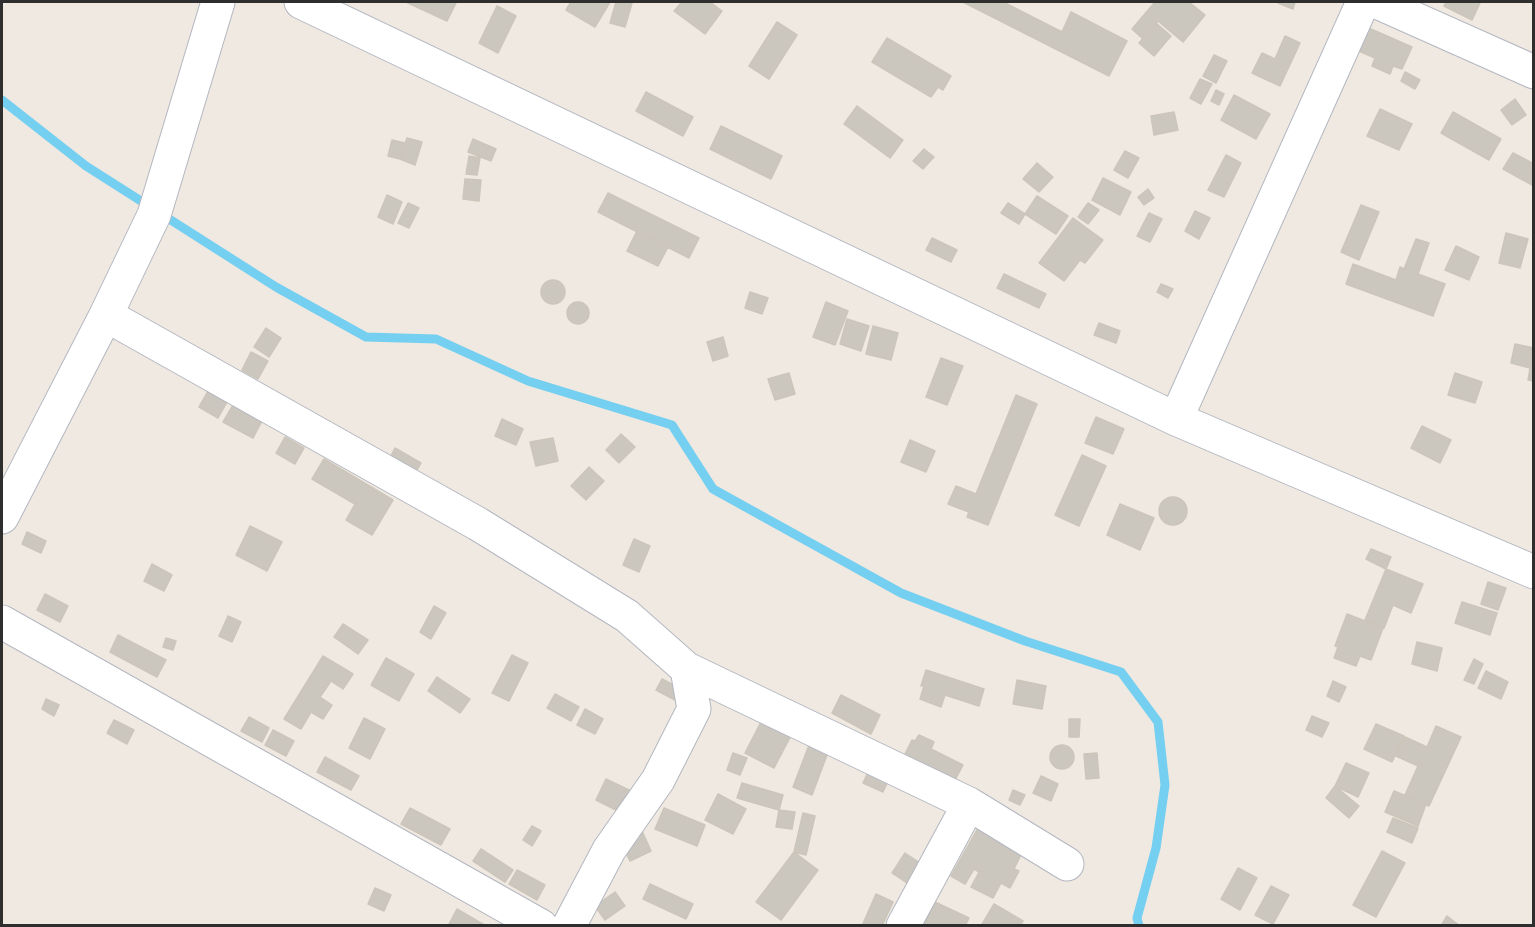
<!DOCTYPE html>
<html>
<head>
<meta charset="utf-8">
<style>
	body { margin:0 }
	#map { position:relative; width:1535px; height:927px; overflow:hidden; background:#efe9e1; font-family:Jost,sans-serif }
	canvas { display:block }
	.frame { position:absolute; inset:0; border:3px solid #2e2e2e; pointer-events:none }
</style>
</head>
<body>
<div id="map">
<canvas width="1535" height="927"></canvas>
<div class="frame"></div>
</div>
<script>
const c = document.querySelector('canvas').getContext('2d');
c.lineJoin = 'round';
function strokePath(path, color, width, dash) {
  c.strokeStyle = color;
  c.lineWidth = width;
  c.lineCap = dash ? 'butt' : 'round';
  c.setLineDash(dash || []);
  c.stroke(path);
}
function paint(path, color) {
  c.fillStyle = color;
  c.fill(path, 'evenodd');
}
strokePath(new Path2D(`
	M2 100 86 166 276 287 366 337 436 339 528 381 672 425 713 489 901 593 1025 641 1121 672 1158 722 1165 785 1156 848 1137 918 1139 926`), '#75cff0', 9);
const building = new Path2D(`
	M406 2H454L456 3 447 21Z
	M571 2H610L595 27 566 10Z
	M616 2H625L632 3 625 27 610 23Z
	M682 2H710L722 11 705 34 674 11Z
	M963 2H1003L1062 32 1071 12 1127 41 1109 76Z
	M1155 2H1189L1205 15 1183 42 1158 21 1143 39 1132 29Z
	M1278 2H1295L1293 9 1278 3Z
	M1446 2H1478L1480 3 1472 20 1444 6Z
	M497 6 516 16 498 53 479 43Z
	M777 22 797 35 769 79 749 66Z
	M1156 23 1171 36 1154 56 1139 43Z
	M1364 26 1412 47 1402 69 1393 66 1390 74 1372 66 1375 58 1354 49Z
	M1285 36 1300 43 1280 86 1252 73 1262 53 1275 59Z
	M887 38 951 76 943 90 938 87 931 97 872 62Z
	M1214 55 1227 61 1216 83 1203 76Z
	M1405 72 1420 80 1415 89 1401 81Z
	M1200 79 1212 84 1201 104 1190 98Z
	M1216 90 1224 94 1219 105 1211 101Z
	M646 92 693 117 683 136 636 111Z
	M1234 95 1270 114 1256 139 1221 120Z
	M1515 99 1526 115 1512 125 1501 110Z
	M857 106 903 140 890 158 844 124Z
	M1380 109 1412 124 1399 150 1367 136Z
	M1174 112 1178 130 1154 135 1151 116Z
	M1453 112 1501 139 1489 160 1441 133Z
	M721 126 782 156 771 179 710 149Z
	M407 138 422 142 415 165 400 159Z
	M473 139 496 149 491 161 468 152Z
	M392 140 405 143 400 159 388 156Z
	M924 149 934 157 923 169 913 161Z
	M1125 151 1139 158 1128 178 1114 170Z
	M1513 153 1534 164V186L1503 169Z
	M1226 155 1241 163 1224 197 1208 190Z
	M469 156 480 158 477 175 466 174Z
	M1037 163 1053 177 1039 192 1023 179Z
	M1103 178 1131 192 1120 215 1092 200Z
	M465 179 481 180 479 201 463 199Z
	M1148 189 1154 198 1144 205 1138 197Z
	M608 193 699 238 689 258 598 212Z
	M387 195 402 202 393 224 378 217Z
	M1037 196 1068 216 1056 234 1025 214Z
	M408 203 419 208 409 228 398 223Z
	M1008 203 1025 214 1019 224 1001 213Z
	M1088 203 1099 210 1088 224 1078 217Z
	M1361 205 1379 212 1359 260 1341 252Z
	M1195 211 1210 218 1199 239 1185 231Z
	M1149 213 1162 219 1150 242 1137 236Z
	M1073 218 1103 240 1085 263 1080 260 1064 281 1039 263Z
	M637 231 668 247 658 266 627 251Z
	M1506 233 1528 239 1520 268 1499 263Z
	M932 238 957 250 951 262 926 250Z
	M1416 239 1429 243 1418 274 1445 284 1433 316 1346 284 1353 264 1396 280 1400 267 1404 269Z
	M1456 246 1479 257 1469 280 1445 270Z
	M1004 274 1046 294 1039 308 997 288Z
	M541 292a12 12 0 1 1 24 0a12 12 0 1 1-24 0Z
	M1161 284 1173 289 1168 298 1157 292Z
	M750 292 768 298 762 314 745 308Z
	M567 313a11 11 0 1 1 22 0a11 11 0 1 1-22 0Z
	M826 302 848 311 835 345 813 337Z
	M847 319 869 326 861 351 840 344Z
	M1099 323 1120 331 1116 343 1094 335Z
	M873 326 898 333 891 360 866 354Z
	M266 328 281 338 269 357 254 347Z
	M723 337 728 356 713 361 707 342Z
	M1515 344 1534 348V381L1528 380 1530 368 1511 363Z
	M251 352 268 361 258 379 242 370Z
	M941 358 963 366 947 405 926 397Z
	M789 373 795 394 775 400 768 379Z
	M1455 373 1482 382 1475 403 1448 395Z
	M208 391 227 402 218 418 199 407Z
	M1016 395 1037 404 988 525 967 517 969 512 948 504 956 486 976 494Z
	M233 405 262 421 253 438 223 422Z
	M1096 417 1124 429 1113 454 1085 443Z
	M502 419 523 429 516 445 495 436Z
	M1422 426 1451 440 1440 463 1411 448Z
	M621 434 635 447 619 463 606 450Z
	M285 437 304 448 295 464 276 453Z
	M553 438 558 461 536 466 530 442Z
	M910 440 935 451 926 472 901 462Z
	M395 448 421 463 412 478 387 463Z
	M1082 455 1106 466 1079 526 1055 515Z
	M324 459 393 500 372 535 346 520 355 504 312 479Z
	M589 467 604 481 586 500 571 486Z
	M1159 511a14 14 0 1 1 28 0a14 14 0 1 1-28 0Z
	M1120 504 1154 518 1140 550 1107 535Z
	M250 526 282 542 267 571 236 555Z
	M27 532 46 541 41 553 22 544Z
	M634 539 650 546 639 572 623 565Z
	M1371 549 1391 557 1386 569 1366 559Z
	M152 564 172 575 164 591 144 581Z
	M1386 569 1423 584 1411 613 1393 605 1384 628 1365 620Z
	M1488 582 1506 588 1498 610 1481 604Z
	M45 594 68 606 60 622 37 610Z
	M1462 602 1497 613 1490 635 1455 623Z
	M434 606 446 613 431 639 420 632Z
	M1347 614 1383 628 1371 660 1360 656 1356 666 1334 658 1338 647 1335 646Z
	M228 616 241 622 232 642 219 636Z
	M343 624 368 640 358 654 334 637Z
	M118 635 166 660 157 677 110 652Z
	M166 638 176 641 173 650 163 647Z
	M1417 642 1442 648 1437 671 1412 664Z
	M512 655 528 663 509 701 492 693Z
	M323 656 353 674 343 689 331 681 320 697 332 705 323 719 311 712 301 729 284 719Z
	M386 658 414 674 399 701 371 685Z
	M1474 659 1483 664 1474 684 1464 680Z
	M926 670 984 689 979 706 945 695 941 707 920 699 924 686H921Z
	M1486 671 1508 682 1501 699 1478 688Z
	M437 677 470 699 460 713 428 691Z
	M662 679 681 689 675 700 656 690Z
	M1017 680 1046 686 1042 709 1013 704Z
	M1333 681 1346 687 1339 702 1327 696Z
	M555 694 579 707 571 721 547 708Z
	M841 695 880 715 871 734 832 713Z
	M46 699 59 705 54 716 42 709Z
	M585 709 603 719 595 734 577 725Z
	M766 712 795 728 774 768 745 753Z
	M1312 716 1329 723 1322 737 1306 730Z
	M249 717 269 728 262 742 241 731Z
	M364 718 385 729 370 759 349 748Z
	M1069 719H1080L1079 737H1069Z
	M114 720 134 730 127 744 107 733Z
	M1376 724 1404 736 1392 762 1364 749Z
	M1436 726 1461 737 1429 806 1405 795 1418 766 1396 756 1405 737 1427 747Z
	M273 730 294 741 286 756 265 745Z
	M919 735 934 742 931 749 963 765 954 782 904 756 912 740 915 741Z
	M811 740 830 747 812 795 793 787Z
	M1050 757a12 12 0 1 1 24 0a12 12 0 1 1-24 0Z
	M733 753 747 758 740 775 727 770Z
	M1097 753 1099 778 1086 779 1084 754Z
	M325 757 359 776 351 790 317 772Z
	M1346 763 1369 773 1358 797 1335 786Z
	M869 770 889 779 883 792 863 783Z
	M1041 776 1058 784 1051 801 1033 793Z
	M606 779 633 792 622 813 596 800Z
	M742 783 783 795 779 810 737 798Z
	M1335 786 1359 806 1349 818 1326 798Z
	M1013 790 1025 795 1020 805 1009 800Z
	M1394 791 1426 804 1418 826 1385 812Z
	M718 794 746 809 733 834 705 820Z
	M410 808 450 829 441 845 401 824Z
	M664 808 705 825 697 846 655 829Z
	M779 810 795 812 792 829 776 827Z
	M803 813 815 816 806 855 794 852Z
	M1393 818 1418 828 1412 843 1387 832Z
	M532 826 541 831 532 846 523 840Z
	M978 828 1022 853 1014 869 1019 871 1010 888 1001 883 993 898 971 887 979 872 974 869 965 884 951 876Z
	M642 831 651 851 630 861 620 841Z
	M481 849 513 870 505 882 473 861Z
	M1382 851 1405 863 1376 917 1353 905Z
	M794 852 818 870 781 920 756 902Z
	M905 853 920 863 907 883 892 873Z
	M1238 868 1257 878 1240 910 1221 899Z
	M517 870 545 885 537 900 509 884Z
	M650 884 693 904 686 919 643 899Z
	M1271 886 1289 895 1273 924 1255 915Z
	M375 888 391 895 384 911 368 904Z
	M615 892 625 906 605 920 595 906Z
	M876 894 893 902 882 926H862Z
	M935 902 969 918 965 926H923Z
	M994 904 1023 921 1020 926H981Z
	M457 909 486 926H448Z
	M1447 916 1460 926H1441Z`);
paint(building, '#cbc7bf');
strokePath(building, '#cbc5ba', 1.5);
const minor = new Path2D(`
	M301 2 1176 419 1534 572
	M1377 2 1534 72
	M106 315 478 524 627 616 687 669 969 804 1067 864
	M1176 419 1363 2
	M2 517 106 315 154 215 218 2
	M2 622 541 926
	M569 926 609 850 658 780 694 709 687 669
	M903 926 969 804`);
strokePath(minor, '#b4b7c1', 35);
strokePath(minor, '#fff', 33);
</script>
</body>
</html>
